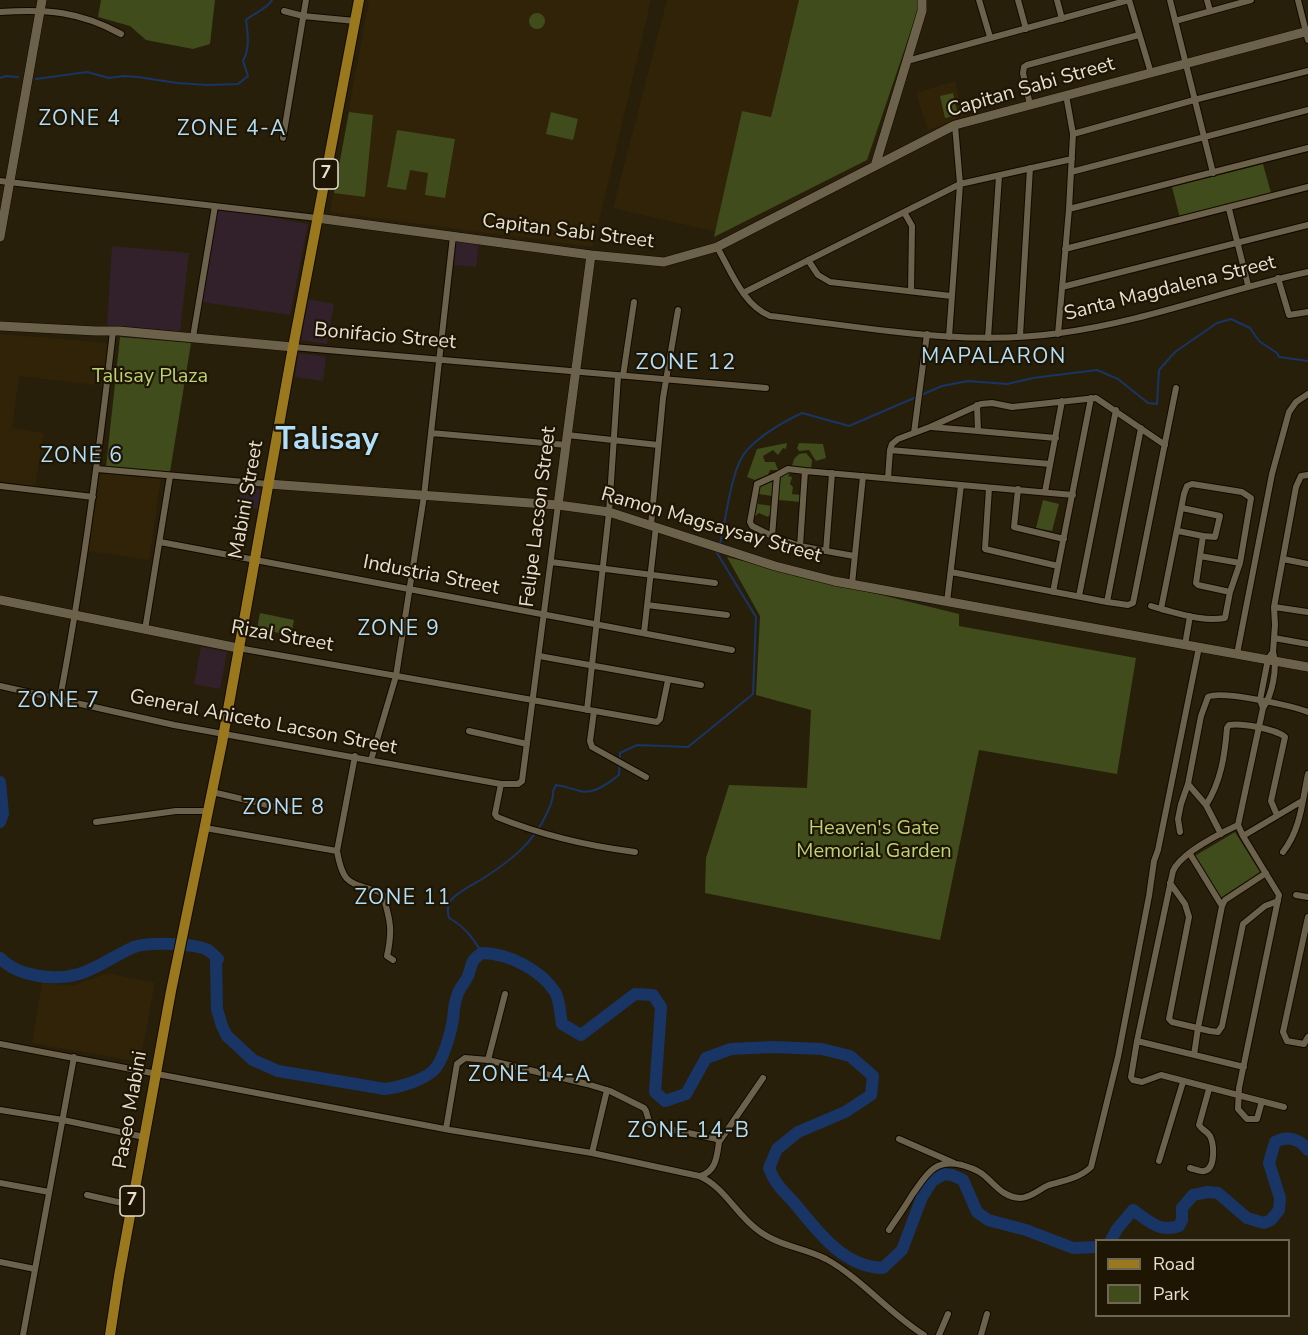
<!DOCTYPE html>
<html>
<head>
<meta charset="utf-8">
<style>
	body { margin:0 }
	#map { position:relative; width:1308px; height:1335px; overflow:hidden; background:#281f0a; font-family:"Nunito Sans",sans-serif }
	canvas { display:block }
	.legend { position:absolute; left:1095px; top:1239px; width:195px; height:78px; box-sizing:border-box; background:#1f1503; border:2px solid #6f6656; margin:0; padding:8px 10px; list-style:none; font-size:18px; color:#e6e0d3 }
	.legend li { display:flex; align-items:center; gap:12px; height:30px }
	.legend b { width:30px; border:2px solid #6f6656 }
</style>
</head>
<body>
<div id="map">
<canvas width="1308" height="1335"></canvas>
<ul class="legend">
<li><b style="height:8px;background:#9a781e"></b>Road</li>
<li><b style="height:16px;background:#404c1b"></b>Park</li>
</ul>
</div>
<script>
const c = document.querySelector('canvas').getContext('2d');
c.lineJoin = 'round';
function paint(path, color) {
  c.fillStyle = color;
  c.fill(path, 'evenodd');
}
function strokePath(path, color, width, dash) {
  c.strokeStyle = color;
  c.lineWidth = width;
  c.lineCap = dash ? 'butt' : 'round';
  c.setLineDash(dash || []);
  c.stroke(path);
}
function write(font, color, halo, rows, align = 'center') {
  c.font = font + ' "Nunito Sans",sans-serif';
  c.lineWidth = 4.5;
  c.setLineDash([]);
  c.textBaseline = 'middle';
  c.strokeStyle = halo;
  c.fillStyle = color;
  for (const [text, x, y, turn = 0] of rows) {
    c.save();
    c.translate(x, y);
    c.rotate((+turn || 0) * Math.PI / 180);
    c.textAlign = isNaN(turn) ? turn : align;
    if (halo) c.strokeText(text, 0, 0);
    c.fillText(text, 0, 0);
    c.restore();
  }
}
paint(new Path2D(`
	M217 208 308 224 290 315 202 302Z
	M456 239 479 241 476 267 454 265Z
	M112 246 189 253 180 331 107 325Z
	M308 299 334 304 327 344 301 340Z
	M298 353 326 357 323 381 295 377Z
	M241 486 261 490 258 509 238 506Z
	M201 647 227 652 220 689 194 684Z`), '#32212a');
paint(new Path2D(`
	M369 0H651L593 247 330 212Z
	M667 0H799L771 117 742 111 716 232 613 208Z
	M955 81 963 116 928 130 916 93Z
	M0 334 109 343 104 386 19 376 12 428 44 433 35 487 0 481Z
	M100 473 161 479 149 560 88 551Z
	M108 973 155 983 140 1062 32 1043 42 983 71 986Z`), '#302307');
paint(new Path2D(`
	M101 0H215L210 44 193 49 146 40 130 26 98 17Z
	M799 0H917L919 7 867 160 714 237 742 111 771 117Z
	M529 21a8 8 0 1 1 16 0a8 8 0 1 1-16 0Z
	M953 93 958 115 945 118 940 96Z
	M349 112 373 115 365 197 334 193Z
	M551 112 578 119 573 140 546 134Z
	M397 130 455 139 445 198 425 195 428 173 410 170 406 190 387 187Z
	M1263 164 1271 193 1180 218 1172 187Z
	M120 337 191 343 170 472 106 467Z
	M787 443 786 449 783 448 778 455 773 450 763 456 765 462H775L778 470H770L768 475 755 480 747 477 757 449Z
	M799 443 823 444 826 458 816 461 809 450 799 451 797 448Z
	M806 453 812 460 811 469 792 466 794 459 799 454Z
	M786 472 790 473 788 476 792 477 790 484 793 487 792 494 802 495 801 502 779 500 777 497 780 479 778 475Z
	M772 479 775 480 773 505 771 504 772 496 759 494 758 504 772 506V512L768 517 759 513 753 518 758 484Z
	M1043 500 1059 504 1052 531 1036 528Z
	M727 557 959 614V626L1136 658 1117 774 979 750 940 940 705 893 706 858 729 785 807 788 811 710 756 695 760 616Z
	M260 613 294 620 291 635 257 629Z
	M1235 832 1260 872 1219 899 1193 857Z`), '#404c1b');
strokePath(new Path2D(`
	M0 78 6 76 18 77
	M36 79 87 72 109 78 124 76 138 77 177 83 208 85 238 84 248 76 243 61C250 48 248 34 246 20 254 13 267 9 272 0
	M720 544C726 520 731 467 747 450 762 434 783 422 802 413L849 426 942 386 968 381 1007 384 1033 378 1097 370 1118 379 1148 403 1157 404 1159 370 1175 352 1217 323 1231 319 1250 328 1259 341 1277 353 1279 357 1308 361
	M482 953C473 938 465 927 449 918 447 911 447 906 451 900 459 891 472 885 482 879 509 862 534 843 547 813 550 806 554 799 553 791L556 785C566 786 571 789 580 791 593 795 609 783 619 775L620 753 637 745 688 747 753 694 756 617 717 553 718 550`), '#183566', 2);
strokePath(new Path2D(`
	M0 782 3 814 0 822
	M0 958C18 977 55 981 79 974 99 968 115 955 134 947 148 942 193 943 208 950 211 952 215 956 218 959L216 962 217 1009 222 1026 227 1036 253 1060 278 1071 385 1089C401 1087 421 1081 433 1071 443 1062 451 1032 453 1019 454 1011 454 1003 457 996 459 988 465 983 468 976 473 963 469 962 482 953 508 953 541 970 555 992 560 1000 560 1014 562 1024L581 1035 635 994 653 995 661 1007 655 1092 665 1101 686 1094 706 1058 731 1049 772 1047 822 1049 850 1056 873 1076 871 1095 845 1112 798 1132 777 1149 769 1168C775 1185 784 1191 796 1205 819 1233 844 1267 883 1268L902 1250 922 1197 932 1181 944 1174 952 1175 963 1180 977 1212 988 1220 1026 1230 1073 1248 1096 1247
	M1111 1240 1117 1229 1133 1210C1149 1221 1159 1233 1179 1226L1182 1220V1208L1193 1195 1208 1192 1218 1193 1247 1218 1264 1223 1271 1220 1279 1210 1280 1198 1269 1163 1275 1142C1287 1135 1300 1139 1308 1150`), '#183566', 12);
const street = new Path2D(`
	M979 0 990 37
	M1018 0 1026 29
	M1057 0 1062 19
	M1129 0 1151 73
	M1170 0 1213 173
	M1207 0 1210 11
	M1298 0 1308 40
	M284 11 303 16 355 21
	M0 12C47 9 79 11 121 34
	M1175 21 1251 0
	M907 61 1129 0
	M1030 105 1023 73 1024 67 1027 65 1139 35
	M1073 134 1194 100 1308 71
	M283 138 306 0
	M1071 172 1308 110
	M0 181 317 218
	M1069 209 1308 148
	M1229 209 1248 285
	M904 212 912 226 911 291
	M717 247C731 271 743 305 770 316 865 327 964 347 1060 333 1144 322 1225 290 1308 272
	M1065 249 1308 187
	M808 260 818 275 830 282 951 296
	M1278 278 1289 315 1308 312
	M1062 287 1308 225
	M743 293 960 184 1072 159
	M1058 334 1069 209 1073 134 1066 95
	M1020 336 1030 168
	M193 337 215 206
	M949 337 960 184 955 125
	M988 338 999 176
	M293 347 766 388
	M623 376 634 302
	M977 405 978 431 1056 438
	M931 427 978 431
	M431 433 566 445
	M914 433 927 334
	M567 435 658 445
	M890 450 892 444 898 439 930 427 981 404 992 403 1012 407 1096 398 1165 445
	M97 469 268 484
	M832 473 826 551 800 546 805 471C857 476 909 480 961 485L947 602
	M888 478 890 450 1050 464
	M1192 484 1242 492 1251 498 1240 563 1230 592 1225 618C1204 622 1181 614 1161 609L1184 494 1187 486Z
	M961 485 1073 495
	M0 486 93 497
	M989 488 985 549 1058 566
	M1018 489 1014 527 1064 539
	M1045 492 1062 401
	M1182 508 1220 516 1215 537 1203 536
	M651 525 663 398 678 310
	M1178 531 1203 536 1200 556
	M772 536 752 526 750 522 757 484 777 475
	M160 542 732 650
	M800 546 772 536 777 475 788 469 805 471
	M826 551 854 556
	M1283 559 1308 564
	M551 562 715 583
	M951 572 1107 602 1128 605 1133 603 1176 388
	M852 584 863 476
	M1053 592 1091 398
	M1230 592 1198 585 1196 583 1200 556 1240 563
	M1079 596 1116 410
	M1107 602 1141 428
	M647 605 727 615
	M1151 606 1161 609
	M1274 607 1308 612
	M145 630 170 476
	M644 633 656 526
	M1274 638 1308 644
	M1185 645 1190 616
	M238 648 657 722 660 719 668 680
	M1237 654 1272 474 1289 412 1296 402 1308 394
	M539 656 701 685
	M0 686 174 725 501 784H518L522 781 558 505
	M60 698C83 577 99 454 113 331
	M1263 708 1260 700 1268 659 1273 652 1275 625 1274 607 1296 487 1301 476 1308 475
	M587 710 609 512 618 376
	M594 711 590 741 592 747 646 777
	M469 731 527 744
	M371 760 396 676 424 496 453 236
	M501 784 495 814 497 817C541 835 588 846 635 852
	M1188 784 1206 805 1221 834
	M212 792 289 810
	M1206 805C1221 782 1225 754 1227 728L1229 725C1242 723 1276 729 1285 737L1271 801 1277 815
	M96 822 176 811H208
	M1238 825C1221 833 1181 853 1173 871L1137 1041 1131 1077 1133 1080 1142 1082 1161 1075 1284 1107
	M205 828 337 851 355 756
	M1180 832 1178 819 1181 804 1188 784 1201 716 1208 697C1221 690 1293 706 1308 712
	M1243 836 1302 801
	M337 851C343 885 349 882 379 892L383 895C390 920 393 929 387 956L393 960
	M1283 852C1301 829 1302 802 1308 774
	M1190 854 1222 906
	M1170 883 1185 904 1189 917 1169 1019 1172 1022 1210 1031 1218 1032 1222 1026 1243 924 1265 906 1278 901
	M1296 895 1308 897
	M1308 917 1283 1032 1287 1041 1304 1044 1308 1037
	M1137 1041 1244 1067
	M0 1044 450 1130 592 1153 699 1176C725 1187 736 1215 759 1231 779 1246 805 1248 826 1259 862 1279 889 1313 924 1335
	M1194 1055 1198 1028 1222 906 1225 900 1266 873
	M488 1060 505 994
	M1262 1101 1257 1119H1247L1238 1109 1239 1088 1279 895 1243 836 1238 825 1263 708C1272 695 1278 668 1273 652
	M0 1110 63 1120 144 1137
	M446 1129 457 1064 465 1058 488 1060 587 1084 610 1091 644 1108 646 1111 650 1125 717 1139 719 1142C717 1156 716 1172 700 1176
	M899 1139 954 1163
	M719 1142 763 1078
	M592 1153 607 1090
	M1159 1161 1183 1082
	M1190 1168C1194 1169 1200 1172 1204 1171 1216 1169 1214 1144 1210 1136 1207 1131 1202 1130 1199 1125L1209 1089
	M0 1183 49 1192
	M87 1195 131 1205
	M889 1230C897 1218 905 1207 912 1195 926 1176 933 1158 962 1165 971 1168 979 1170 986 1177 997 1187 1004 1197 1020 1198 1031 1198 1039 1189 1049 1185 1063 1181 1080 1178 1091 1167L1118 1057 1149 896 1154 861 1158 850 1199 647
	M0 1262 35 1269
	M23 1335 74 1057
	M939 1335 948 1314
	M981 1335 987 1314`);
const secondary = new Path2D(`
	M875 166 922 11V0
	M317 218 591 255 664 262 717 247 955 125 1308 31
	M0 237 42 0
	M0 326 96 331H119L293 347
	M268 484 558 505 609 512 775 566 834 581 1308 667
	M558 505 591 255
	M0 600 238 648`);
const primary = new Path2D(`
	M110 1335 119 1276 171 991 222 743 291 358 359 0`);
strokePath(street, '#110800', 8);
strokePath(secondary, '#110800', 10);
strokePath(primary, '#110800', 12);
strokePath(street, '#6c614b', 6);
strokePath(secondary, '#6c614b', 9);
strokePath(primary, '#9a781e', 10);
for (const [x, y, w] of [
	[326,174,24],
	[132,1201,24]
]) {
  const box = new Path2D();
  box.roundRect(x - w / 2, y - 15, w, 30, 4.5);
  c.fillStyle = '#1f1503';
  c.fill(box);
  strokePath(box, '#e6e0d3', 1.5);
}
write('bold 18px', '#e6e0d3', null, [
	["7",326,174],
	["7",132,1201]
]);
write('20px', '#e6e0d3', '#1f1503', [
	["Capitan Sabi Street",1031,88,-16],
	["Capitan Sabi Street",568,232,7],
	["Santa Magdalena Street",1170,289,-14],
	["Bonifacio Street",385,337,5],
	["Mabini Street",247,500,-80],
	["Felipe Lacson Street",539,517,-83],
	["Ramon Magsaysay Street",711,526,16],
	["Industria Street",431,576,11],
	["Rizal Street",282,637,10],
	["General Aniceto Lacson Street",263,723,11],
	["Paseo Mabini",131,1110,-80]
]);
write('20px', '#bcd475', '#1f1503', [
	["Talisay Plaza",150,377],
	["Heaven's Gate",874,829],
	["Memorial Garden",874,852]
]);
c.letterSpacing = '1.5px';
write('21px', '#b1def9', '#1f1503', [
	["ZONE 4",80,120],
	["ZONE 4-A",232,130],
	["MAPALARON",994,358],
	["ZONE 6",82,457],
	["ZONE 9",399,630],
	["ZONE 7",59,702],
	["ZONE 8",284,809],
	["ZONE 11",403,899],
	["ZONE 14-A",530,1076],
	["ZONE 14-B",689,1132]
]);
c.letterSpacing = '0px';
c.letterSpacing = '1.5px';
write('22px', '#b1def9', '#1f1503', [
	["ZONE 12",686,364]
]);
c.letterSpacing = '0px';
write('bold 32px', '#b1def9', '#1f1503', [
	["Talisay",327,441]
]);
</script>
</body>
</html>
